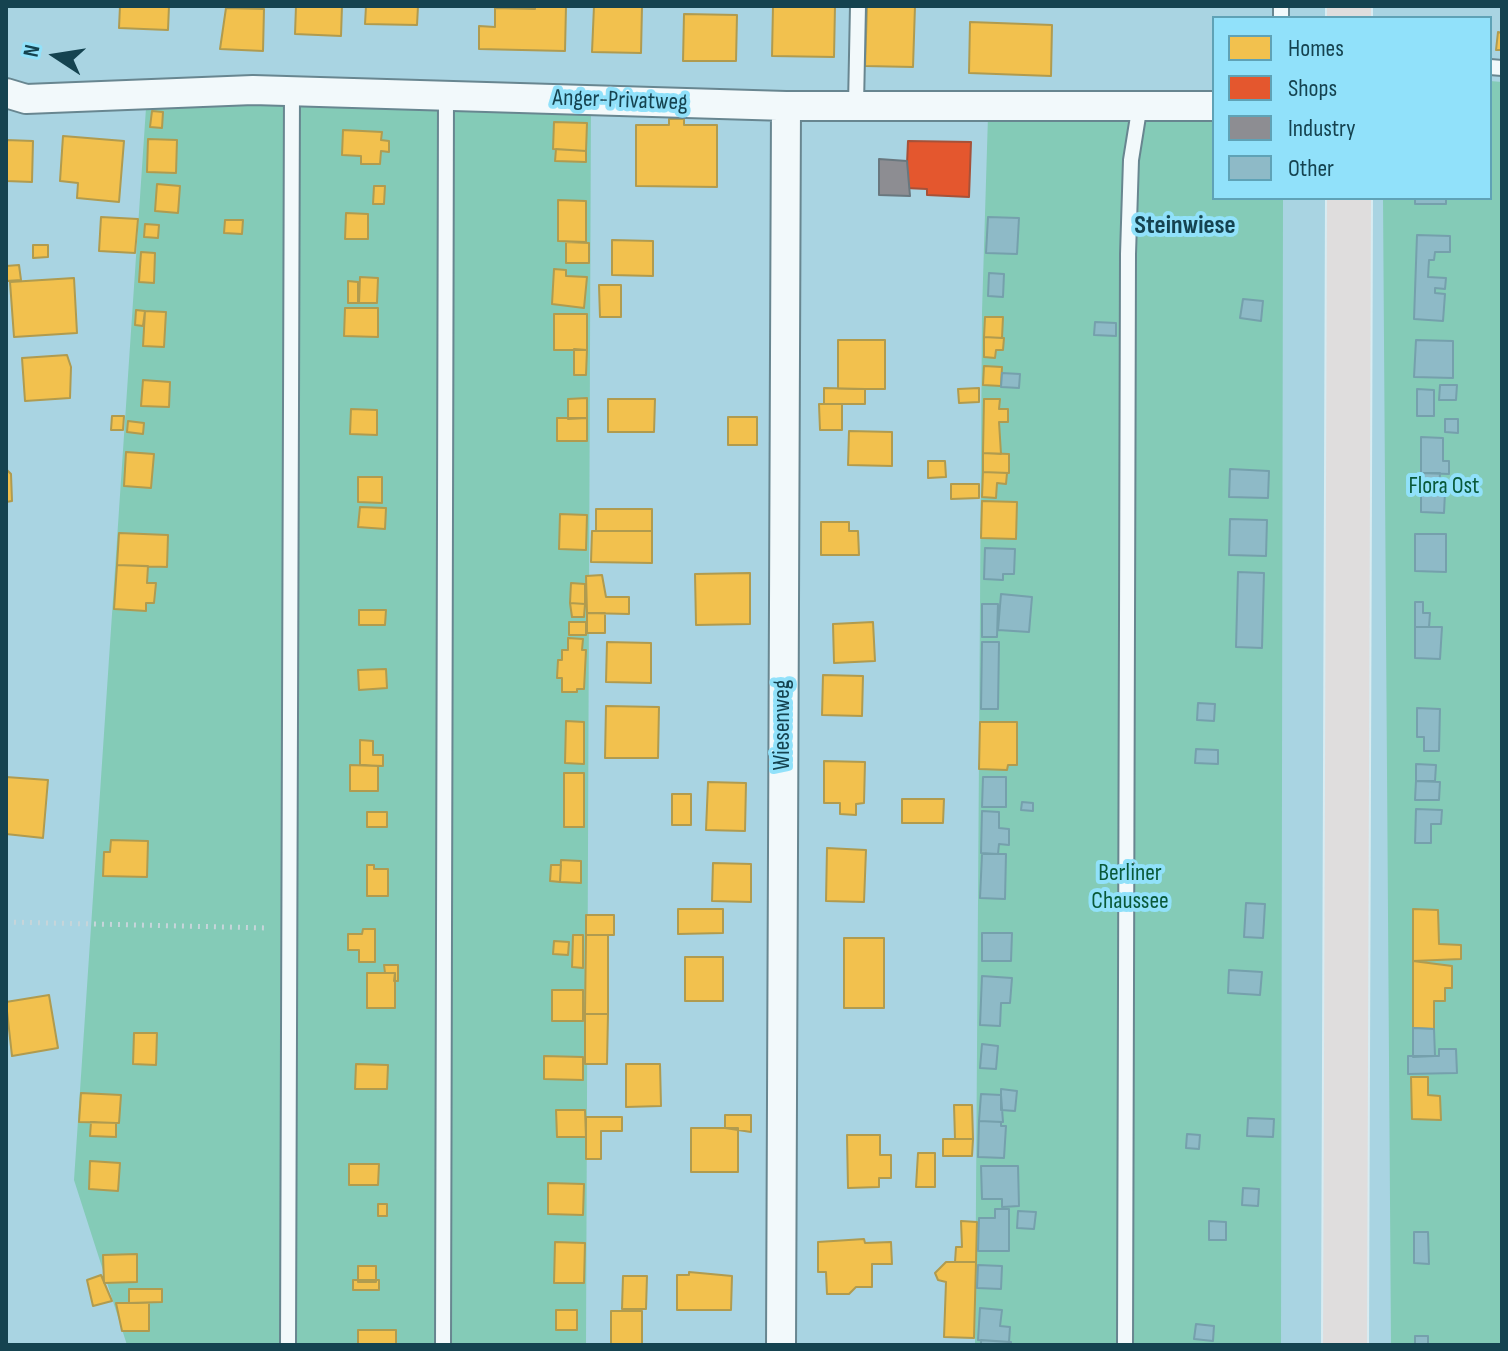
<!DOCTYPE html>
<html>
<head>
<meta charset="utf-8">
<style>
	body { margin:0 }
	#map { position:relative; width:1508px; height:1351px; overflow:hidden; background:#a9d4e2; font-family:"Sofia Sans Condensed",sans-serif }
	canvas { display:block }
	.frame { position:absolute; inset:0; border:8px solid #154350; pointer-events:none }
	.legend { position:absolute; left:1212px; top:16px; width:280px; height:184px; box-sizing:border-box; background:#91e1fa; border:2px solid #5fa2b6; margin:0; padding:10px 14px; list-style:none; font-size:24px; color:#154350 }
	.legend li { display:flex; align-items:center; gap:16px; height:40px }
	.legend b { width:40px; border:2px solid #5fa2b6 }
	.north { position:absolute; left:16px; top:16px; width:80px; height:80px; -webkit-text-stroke:6px #91e1fa; paint-order:stroke; rotate:282deg; font-size:22px; font-weight:700; line-height:32px; text-align:center; color:#154350 }
	.north::after { content:''; display:block; margin:auto; width:28px; height:36px; background:#154350; clip-path:polygon(50% 0,100% 100%,50% 72%,0 100%) }
</style>
</head>
<body>
<div id="map">
<canvas width="1508" height="1351"></canvas>
<div class="frame"></div>
<ul class="legend">
<li><b style="height:22px;background:#f2c14e"></b>Homes</li>
<li><b style="height:22px;background:#e4572e"></b>Shops</li>
<li><b style="height:22px;background:#8d8d92"></b>Industry</li>
<li><b style="height:22px;background:#8ebac7"></b>Other</li>
</ul>
<div class="north">N</div>
</div>
<script>
const c = document.querySelector('canvas').getContext('2d');
c.lineJoin = 'round';
function paint(path, color) {
  c.fillStyle = color;
  c.fill(path, 'evenodd');
}
function strokePath(path, color, width, dash) {
  c.strokeStyle = color;
  c.lineWidth = width;
  c.lineCap = dash ? 'butt' : 'round';
  c.setLineDash(dash || []);
  c.stroke(path);
}
function write(font, color, halo, rows, align = 'center') {
  c.font = font + ' "Sofia Sans Condensed",sans-serif';
  c.lineWidth = 8;
  c.setLineDash([]);
  c.textBaseline = 'middle';
  c.strokeStyle = halo;
  c.fillStyle = color;
  for (const [text, x, y, turn = 0] of rows) {
    c.save();
    c.translate(x, y);
    c.rotate((+turn || 0) * Math.PI / 180);
    c.textAlign = isNaN(turn) ? turn : align;
    if (halo) c.strokeText(text, 0, 0);
    c.fillText(text, 0, 0);
    c.restore();
  }
}
paint(new Path2D(`
	M1490 81 1502 82V1345H1391L1383 198H1490Z
	M147 93 591 100 586 1345H127L74 1180Z
	M988 116 1214 122V198H1283L1281 1345H975L982 312Z`), '#84cbb7');
const homes = new Path2D(`
	M120 6H169L168 30 119 28Z
	M296 6H342L341 36 295 34Z
	M366 6H418L417 25 365 24Z
	M535 6H566L565 51 479 49V26L495 27V8L535 9Z
	M594 6 642 7 641 53 592 52Z
	M773 6H835L834 57 772 56Z
	M867 6H915L913 67 865 66Z
	M226 8 264 9 263 51 220 49Z
	M684 14 737 15 736 61H683Z
	M970 22 1052 25 1051 76 969 73Z
	M1498 32 1502 33V50H1496Z
	M152 111 163 112 162 128 150 127Z
	M669 119H684V125H717V187L636 186V125H669Z
	M554 122 587 123 586 151 553 149Z
	M343 130 382 132 381 140 389 141V152L381 151 380 164H361V156L342 155Z
	M63 136 124 141 119 202 77 198 78 183 60 181Z
	M148 139 177 140 176 173 147 172Z
	M6 140 33 141 32 182 6 181Z
	M556 149 586 151V162L555 161Z
	M157 184 180 186 178 213 155 211Z
	M374 186H385L384 204H373Z
	M558 200 586 201V242L558 241Z
	M346 213 368 214V239H345Z
	M101 217 138 219 135 253 99 251Z
	M225 220H243L242 234 224 233Z
	M145 224 159 225 158 238 144 237Z
	M612 240 653 241V276L612 275Z
	M566 242 589 243V263H566Z
	M33 245H48V257L33 258Z
	M141 252 155 253 154 283 139 282Z
	M19 265 21 280 6 281V266Z
	M554 269 566 270V276L587 277 584 308 552 304Z
	M360 277 378 278 377 303H359Z
	M74 278 77 333 14 337 10 282Z
	M348 281 358 282V303H348Z
	M599 285H621V317H600Z
	M345 308H378V337L344 336Z
	M136 310 145 311 143 326 135 325Z
	M145 311 166 312 164 347 143 346Z
	M554 314H587V350H554Z
	M985 317H1003L1002 338 984 337Z
	M984 337 1004 338 1003 350H996L995 358 984 357Z
	M838 340H885V389H838Z
	M574 349 587 350 586 375H574Z
	M67 355 71 367 70 398 25 401 22 358Z
	M984 366 1002 367 1001 386 983 385Z
	M143 380 170 382 169 407 141 406Z
	M824 388 865 389V404H824Z
	M979 388V402L959 403 958 389Z
	M587 398V418L568 419V399Z
	M608 399H655L654 432H608Z
	M984 399H1000L999 409H1008V422H999L1001 454 983 453Z
	M819 404H842V430H820Z
	M351 409 377 410V435L350 434Z
	M112 416H124L123 430H111Z
	M728 417H757V445H728Z
	M557 418H587V441H557Z
	M128 421 144 423 143 434 127 432Z
	M849 431 892 432V466L848 465Z
	M126 452 154 454 151 488 124 486Z
	M983 453 1009 454V473L983 472Z
	M928 461H945L946 477 928 478Z
	M6 469 11 474 12 501 6 502Z
	M983 472 1007 473 1006 484 997 483 996 498 982 497Z
	M358 477H382V503L358 502Z
	M951 484H979V498L951 499Z
	M982 501 1017 502 1016 539 981 538Z
	M360 507 386 508 385 529 358 527Z
	M596 509H652V531H596Z
	M560 514 587 515 586 550 559 549Z
	M821 522H849V531H858L859 555H821Z
	M592 531H652V563L591 562Z
	M119 533 168 535 167 567 117 565Z
	M117 565 148 566 147 583H156L154 603H146V611L114 609Z
	M750 573V624L696 625 695 574Z
	M602 575 606 597H629V614L587 613 586 576Z
	M571 583 585 584V604L570 603Z
	M570 603 585 604 584 617H572Z
	M359 610H386L385 625H359Z
	M587 613H605V633H587Z
	M569 622H586V635H569Z
	M873 622 875 661 834 663 833 624Z
	M568 638 583 639 582 650H586L584 689H577V692H562V678H557L558 660H562V650H568Z
	M607 642 651 643V683L606 682Z
	M386 669 387 688 359 690 358 670Z
	M823 675 863 676 862 716 822 715Z
	M606 706 659 707 658 758H605Z
	M566 721 584 722V764L565 763Z
	M980 722H1017V765H1008L1007 770 979 769Z
	M360 740 373 741V755H383V766L360 765Z
	M824 761 865 762 864 803 856 804V815L840 814V803H824Z
	M350 765 378 766V791H350Z
	M564 773H584V827H564Z
	M6 777 48 780 43 838 6 834Z
	M708 782 746 783 745 831 706 830Z
	M672 794H691V825H672Z
	M902 799H944L943 823H902Z
	M367 812H387V827H367Z
	M111 840 148 841 147 877 103 876 104 852H110Z
	M827 848 866 850 864 902 826 901Z
	M561 860 581 861V883L560 882Z
	M713 863 751 864V902L712 901Z
	M367 865H374V869H388V896H367Z
	M551 865H561L560 882 550 881Z
	M678 909H723V933L678 934Z
	M1413 909 1438 910 1439 944 1461 945V959L1413 961Z
	M586 915H614V935H586Z
	M363 929H375V962H359V950H348V934H362Z
	M573 935H583V968L572 967Z
	M586 935H608V1014H585Z
	M844 938H884V1008H844Z
	M554 941 569 942 568 955 553 954Z
	M685 957H723V1001H685Z
	M1413 961 1452 966V988H1445V1001H1434V1029L1413 1028Z
	M384 965H398V981H394L395 973H385Z
	M367 973H395V1008H367Z
	M552 990H583V1021H552Z
	M49 995 58 1048 12 1056 6 1002Z
	M585 1014H608L607 1064H585Z
	M134 1033H157L156 1065 133 1064Z
	M544 1056 583 1057V1080L544 1079Z
	M356 1064 388 1065 387 1089H355Z
	M626 1064H660L661 1106 626 1107Z
	M1411 1077H1428V1095L1440 1096 1441 1120 1412 1119Z
	M81 1093 121 1095 119 1123 79 1122Z
	M954 1105H972L973 1139H955Z
	M556 1110H585L586 1137H557Z
	M725 1115H751V1132L725 1128Z
	M586 1117H622V1131H601V1159H586Z
	M91 1122 116 1123V1137L90 1136Z
	M691 1128H738V1172H691Z
	M847 1135H880V1155H891V1178H879V1187L848 1188Z
	M943 1139H973L972 1156H943Z
	M918 1153H935V1187H916Z
	M90 1161 120 1163 118 1191 89 1189Z
	M349 1164H379L378 1185H349Z
	M548 1183 584 1184 583 1215 548 1214Z
	M378 1204H387V1216H378Z
	M961 1221 977 1222 976 1262H955L956 1247H962Z
	M864 1239 865 1243 891 1242 892 1264H872V1287H856L849 1294H827L826 1272H818V1242Z
	M555 1242 585 1243 584 1283H554Z
	M137 1254V1282L104 1283 103 1255Z
	M946 1262H976L974 1338 944 1337 946 1282 938 1280 935 1273Z
	M358 1266H376V1282H358Z
	M689 1272 732 1276 731 1310H677V1275H689Z
	M101 1275 112 1301 93 1306 87 1280Z
	M623 1276H647L646 1309H622Z
	M353 1280H379V1290H353Z
	M129 1289H162V1302L129 1303Z
	M116 1303H149V1331H122Z
	M556 1310H577V1330H556Z
	M611 1311H642V1345H611Z
	M358 1330H396V1345H358Z`);
paint(homes, '#f2c14e');
strokePath(homes, '#b09b4f', 2);
const shops = new Path2D(`
	M908 141 971 142 969 197 927 195V189L906 188Z`);
paint(shops, '#e4572e');
strokePath(shops, '#a65138', 2);
const industry = new Path2D(`
	M879 159 907 161 910 196 879 195Z`);
paint(industry, '#8d8d92');
strokePath(industry, '#69777e', 2);
const building = new Path2D(`
	M1415 198H1446V204H1415Z
	M988 217 1019 218 1017 254 986 253Z
	M1417 235 1450 236V252H1435L1434 260H1429L1428 277 1446 278 1445 289 1435 288V293L1445 294 1443 321 1414 319Z
	M989 273 1004 274 1003 297 988 296Z
	M1243 299 1263 301 1261 321 1240 318Z
	M1095 322 1116 323V336L1094 335Z
	M1416 340 1453 341V378L1414 377Z
	M1002 373 1020 374 1019 388 1001 387Z
	M1440 385H1457L1456 400H1439Z
	M1417 389 1434 390V416H1417Z
	M1445 419H1458V433L1445 432Z
	M1421 437 1443 438V461H1449V474L1421 473Z
	M1230 469 1269 471 1268 498 1229 497Z
	M1421 473H1440L1439 492H1421Z
	M1421 492H1445L1444 513 1421 512Z
	M1230 519 1267 520 1266 556 1229 555Z
	M1415 534H1446V572L1415 571Z
	M985 548 1015 549 1014 574H1003V580L984 579Z
	M1238 572 1264 573 1262 648 1236 647Z
	M1001 594 1032 597 1029 632 998 630Z
	M1415 602H1423V613H1430L1429 627H1415Z
	M982 604H998L997 637H982Z
	M1415 627H1442L1440 659 1415 658Z
	M982 642H999L998 709H981Z
	M1198 703 1215 704 1214 721 1197 720Z
	M1417 708 1440 709 1439 751H1424V737H1417Z
	M1196 749 1218 750V764L1195 763Z
	M1416 764 1436 765 1435 781H1416Z
	M983 777H1006V807H982Z
	M1416 781 1440 782 1439 800H1415Z
	M1022 802 1033 803V811L1021 810Z
	M1416 809 1442 810 1441 824H1431V843H1415Z
	M982 811 999 812V828L1009 829V845L999 844 998 854 981 853Z
	M982 854H1006L1005 899 980 898Z
	M1246 903 1265 904 1263 938 1244 937Z
	M982 933H1012L1011 961H982Z
	M1229 970 1262 972 1260 995 1228 993Z
	M982 976 1012 978 1010 1003H1001L1000 1026 980 1025Z
	M1413 1028 1434 1029 1435 1056 1413 1057Z
	M982 1044 998 1046 996 1069 980 1068Z
	M1439 1049H1456L1457 1073 1408 1074V1056H1439Z
	M1001 1089 1017 1091 1015 1111 1001 1110Z
	M981 1094 1001 1095 1003 1122 979 1121Z
	M1248 1118 1274 1119 1273 1137 1247 1136Z
	M979 1121 1001 1122V1126H1006L1004 1158 978 1157Z
	M1187 1134 1200 1135 1199 1149 1186 1148Z
	M981 1166H1018L1019 1206 1002 1207V1199H982Z
	M1243 1188 1259 1189 1258 1206 1242 1205Z
	M995 1209H1009V1251H978L979 1218H995Z
	M1018 1211 1036 1212 1034 1229 1017 1228Z
	M1209 1221 1226 1222V1240H1209Z
	M1414 1232H1428L1429 1264 1414 1263Z
	M978 1265 1002 1266 1001 1289 977 1288Z
	M980 1308 1002 1310 1000 1326 1010 1327 1009 1342 978 1340Z
	M1196 1324 1214 1326 1213 1341 1194 1339Z
	M1415 1336H1428V1345H1415Z
	M981 1340 1011 1342V1345H981Z`);
paint(building, '#8ebac7');
strokePath(building, '#75a0ac', 2);
const service = new Path2D(`
	M1281 6V18
	M1490 67 1502 68
	M856 105 858 6
	M288 1345 292 91
	M443 1345 446 96
	M1125 1345 1128 254 1131 160 1140 104`);
const minor = new Path2D(`
	M6 93 26 99 253 90 786 106H1214
	M781 1345 786 106`);
const primary = new Path2D(`
	M1349 6V18
	M1345 1345 1349 198`);
strokePath(service, '#688690', 18);
strokePath(minor, '#688690', 32);
strokePath(primary, '#d8ecf2', 48);
strokePath(new Path2D(`
	M6 922 269 928`), '#c6d5da', 5, [2, 6]);
strokePath(service, '#f2f9fb', 14);
strokePath(minor, '#f2f9fb', 28);
strokePath(primary, '#dfdddd', 44);
write('24px', '#154350', '#91e1fa', [
	["Anger-Privatweg",620,101,2],
	["Wiesenweg",783,725,-90]
]);
write('24px', '#095939', '#91e1fa', [
	["Flora Ost",1444,487],
	["Berliner",1130,874],
	["Chaussee",1130,902]
]);
write('bold 26px', '#154350', '#91e1fa', [
	["Steinwiese",1185,226]
]);
</script>
</body>
</html>
